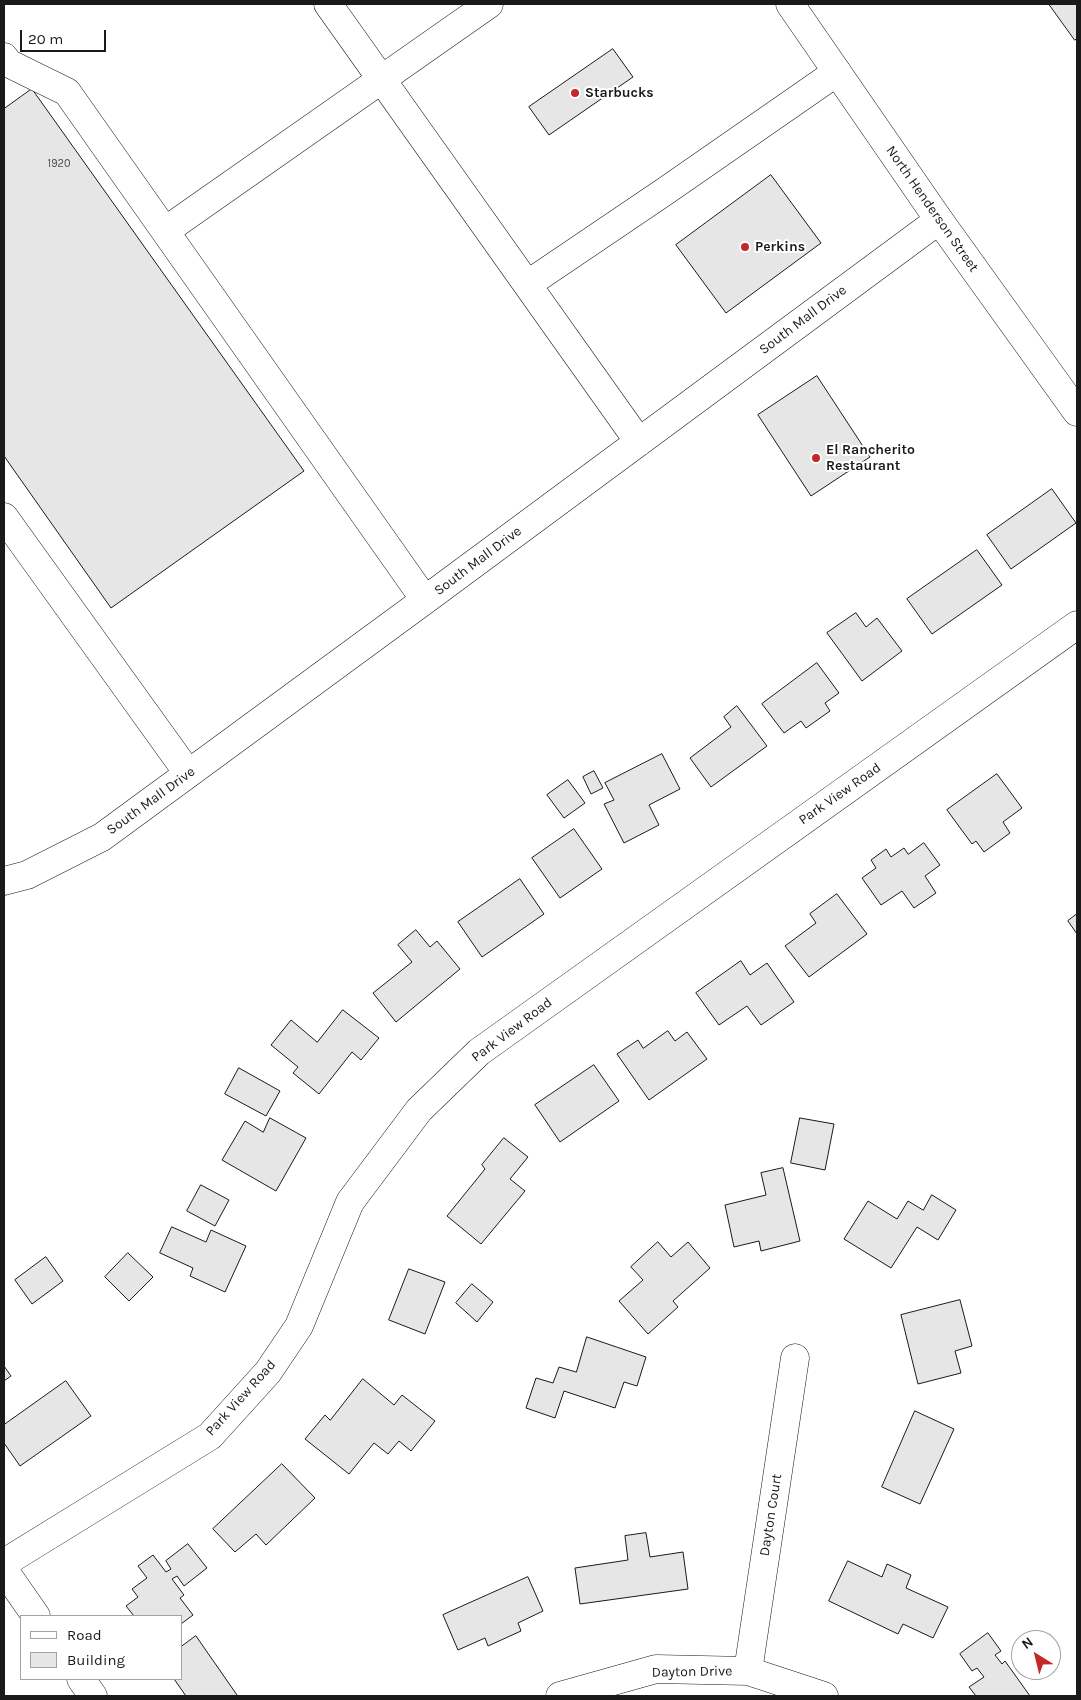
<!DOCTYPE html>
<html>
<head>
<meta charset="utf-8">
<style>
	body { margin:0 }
	#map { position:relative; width:1081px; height:1700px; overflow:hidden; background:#fff; font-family:Karla,sans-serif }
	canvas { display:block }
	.frame { position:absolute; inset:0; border:5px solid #1a1a1a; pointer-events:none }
	.legend { position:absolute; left:20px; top:1615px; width:162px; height:65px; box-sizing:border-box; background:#fff; border:1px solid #a3a3a3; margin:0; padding:6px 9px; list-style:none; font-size:15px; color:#1a1a1a }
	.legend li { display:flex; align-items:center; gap:10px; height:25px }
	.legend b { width:25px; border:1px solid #a3a3a3 }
	.north { position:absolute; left:1011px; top:1630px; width:50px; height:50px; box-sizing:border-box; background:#fff; border:1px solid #a3a3a3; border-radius:50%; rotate:324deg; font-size:14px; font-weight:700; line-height:20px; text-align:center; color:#1a1a1a }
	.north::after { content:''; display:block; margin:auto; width:18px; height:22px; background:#c62828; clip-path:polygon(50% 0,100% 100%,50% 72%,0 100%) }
	.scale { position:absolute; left:20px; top:30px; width:86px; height:22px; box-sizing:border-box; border:2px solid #1a1a1a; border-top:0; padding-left:6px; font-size:15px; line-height:18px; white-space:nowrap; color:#1a1a1a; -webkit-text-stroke:4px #fff; paint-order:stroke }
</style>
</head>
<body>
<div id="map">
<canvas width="1081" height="1700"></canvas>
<div class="frame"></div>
<ul class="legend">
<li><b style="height:6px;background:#fff"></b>Road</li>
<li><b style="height:14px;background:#e6e6e6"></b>Building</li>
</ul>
<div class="north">N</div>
<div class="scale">20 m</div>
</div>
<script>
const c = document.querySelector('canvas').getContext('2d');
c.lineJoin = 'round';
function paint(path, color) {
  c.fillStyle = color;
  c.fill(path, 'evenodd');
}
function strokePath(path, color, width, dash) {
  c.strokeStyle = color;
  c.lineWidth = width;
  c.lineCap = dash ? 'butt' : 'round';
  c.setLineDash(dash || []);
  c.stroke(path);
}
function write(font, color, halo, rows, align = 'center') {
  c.font = font + ' Karla,sans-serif';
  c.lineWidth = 4;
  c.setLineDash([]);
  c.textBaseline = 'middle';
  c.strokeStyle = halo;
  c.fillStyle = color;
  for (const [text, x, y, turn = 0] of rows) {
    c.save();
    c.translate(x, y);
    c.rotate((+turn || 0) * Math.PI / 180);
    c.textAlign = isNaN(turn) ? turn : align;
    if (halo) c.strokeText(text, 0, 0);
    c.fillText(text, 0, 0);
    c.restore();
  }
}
const building = new Path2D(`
	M1049 4H1077V38L1075 40Z
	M613 49 633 77 549 135 529 107Z
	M32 89 304 471 111 608 4 456V109Z
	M771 175 821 243 726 313 676 245Z
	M817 376 870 457 811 496 758 415Z
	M1052 489 1076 523 1011 569 987 535Z
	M977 550 1002 585 932 634 907 599Z
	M856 613 866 627 877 618 902 651 862 681 827 633Z
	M817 663 839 693 825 703 830 711 806 728 801 721 784 733 762 704Z
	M737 706 767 746 711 787 690 758 731 727 724 717Z
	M662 754 680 789 649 805 659 825 624 843 604 804 614 800 605 783Z
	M594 771 603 788 591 794 583 777Z
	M997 774 1022 808 1003 822 1010 833 984 852 976 841 972 844 947 810Z
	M568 780 585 803 564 818 547 795Z
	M574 829 602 869 560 898 532 858Z
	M924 843 940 865 925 876 936 893 914 908 902 891 881 905 862 878 876 868 871 860 886 849 891 857 904 848 908 854Z
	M520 879 544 914 482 957 458 922Z
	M837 894 867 934 809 977 785 946 816 923 810 914Z
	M1077 914V934L1068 921Z
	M416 930 430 947 437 941 460 969 396 1022 373 993 412 962 398 945Z
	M741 961 750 975 767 963 794 1002 761 1025 747 1006 719 1025 696 993Z
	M343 1010 379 1038 361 1060 352 1052 319 1094 293 1073 298 1067 271 1045 291 1020 317 1042Z
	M668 1031 675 1041 687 1032 707 1059 649 1100 617 1054 638 1040 643 1048Z
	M594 1065 619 1101 560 1142 535 1105Z
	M239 1068 280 1091 266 1116 225 1094Z
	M270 1118 306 1138 276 1191 222 1160 245 1121 263 1132Z
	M800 1118 834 1124 825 1170 791 1163Z
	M504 1138 528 1157 510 1179 525 1191 481 1244 447 1216 485 1169 482 1165Z
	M783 1168 800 1241 761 1251 759 1241 734 1247 725 1205 766 1195 761 1173Z
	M201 1185 229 1200 215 1226 187 1211Z
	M932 1195 956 1210 938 1240 917 1227 891 1268 844 1239 868 1201 897 1219 908 1201 923 1210Z
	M172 1227 206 1242 211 1230 246 1246 225 1292 190 1276 193 1268 160 1253Z
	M658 1242 671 1257 688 1242 710 1268 673 1301 678 1307 648 1334 619 1301 643 1280 631 1267Z
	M128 1253 153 1277 129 1301 105 1277Z
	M46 1257 63 1281 32 1304 15 1280Z
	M409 1269 445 1282 425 1334 389 1320Z
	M472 1284 493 1302 477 1322 456 1303Z
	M960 1300 972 1346 955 1351 961 1373 918 1384 901 1315Z
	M587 1337 646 1357 637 1386 624 1382 615 1408 564 1391 555 1418 526 1408 536 1378 553 1383 559 1367 576 1372Z
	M4 1366 11 1376 4 1381Z
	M363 1379 394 1405 402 1395 435 1421 411 1451 399 1441 388 1454 374 1443 349 1474 305 1439 325 1415 330 1420Z
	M66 1381 91 1416 20 1466 4 1443V1425Z
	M915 1411 954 1429 920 1504 882 1487Z
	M282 1464 315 1498 266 1545 256 1534 235 1552 213 1529Z
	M646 1533 650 1557 683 1552 688 1589 580 1604 575 1568 628 1560 625 1536Z
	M188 1544 207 1568 184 1586 177 1576 172 1579 184 1595 180 1598 193 1615 181 1624V1616H134L126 1606 138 1597 132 1589 147 1578 138 1566 153 1555 166 1572 171 1569 166 1561Z
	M848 1561 882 1577 887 1564 911 1575 906 1588 948 1607 933 1638 903 1624 898 1634 829 1601Z
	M528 1577 543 1611 518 1623 521 1631 488 1646 485 1638 458 1650 443 1615Z
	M988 1633 1001 1651 995 1655 1002 1664 1005 1661 1030 1696H976L969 1687 984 1677 977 1668 972 1671 960 1654Z
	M196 1636 237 1695 236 1696H186L174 1679H181V1647Z`);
paint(building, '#e6e6e6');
strokePath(building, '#1a1a1a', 1);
const minor = new Path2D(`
	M328 4 639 442
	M4 57 8 63 67 92 425 600
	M165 231 489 4
	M528 284 664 192 837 72
	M4 517 188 773
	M4 881 27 875 102 837 425 600 939 220
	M4 1563 210 1436 268 1372 299 1326 350 1202 419 1110 479 1052 1077 625
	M4 1570 36 1616
	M748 1671 795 1358
	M81 1679 93 1696
	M560 1696 656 1669 748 1671 824 1696`);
const major = new Path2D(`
	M790 4 939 220 1077 412`);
strokePath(minor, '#1a1a1a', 29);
strokePath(major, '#1a1a1a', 29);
strokePath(minor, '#fff', 28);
strokePath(major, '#fff', 28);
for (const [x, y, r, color] of [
	[575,93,5,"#c62828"],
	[745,247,5,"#c62828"],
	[816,458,5,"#c62828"]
]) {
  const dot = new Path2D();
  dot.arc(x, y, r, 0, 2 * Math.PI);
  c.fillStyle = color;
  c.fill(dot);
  strokePath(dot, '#fff', 2);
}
write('11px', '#4d4d4d', null, [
	["1920",59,164]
]);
write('bold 14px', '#1a1a1a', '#fff', [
	["Starbucks",585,93],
	["Perkins",755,247],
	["El Rancherito",826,450],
	["Restaurant",826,466]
], 'left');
write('14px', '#1a1a1a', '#fff', [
	["North Henderson Street",932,209,55],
	["South Mall Drive",803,320,-37],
	["South Mall Drive",478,561,-37],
	["Park View Road",840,794,-35],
	["South Mall Drive",151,801,-36],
	["Park View Road",512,1030,-37],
	["Park View Road",241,1398,-48],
	["Dayton Court",771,1515,-81],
	["Dayton Drive",692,1672,-1]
]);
</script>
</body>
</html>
